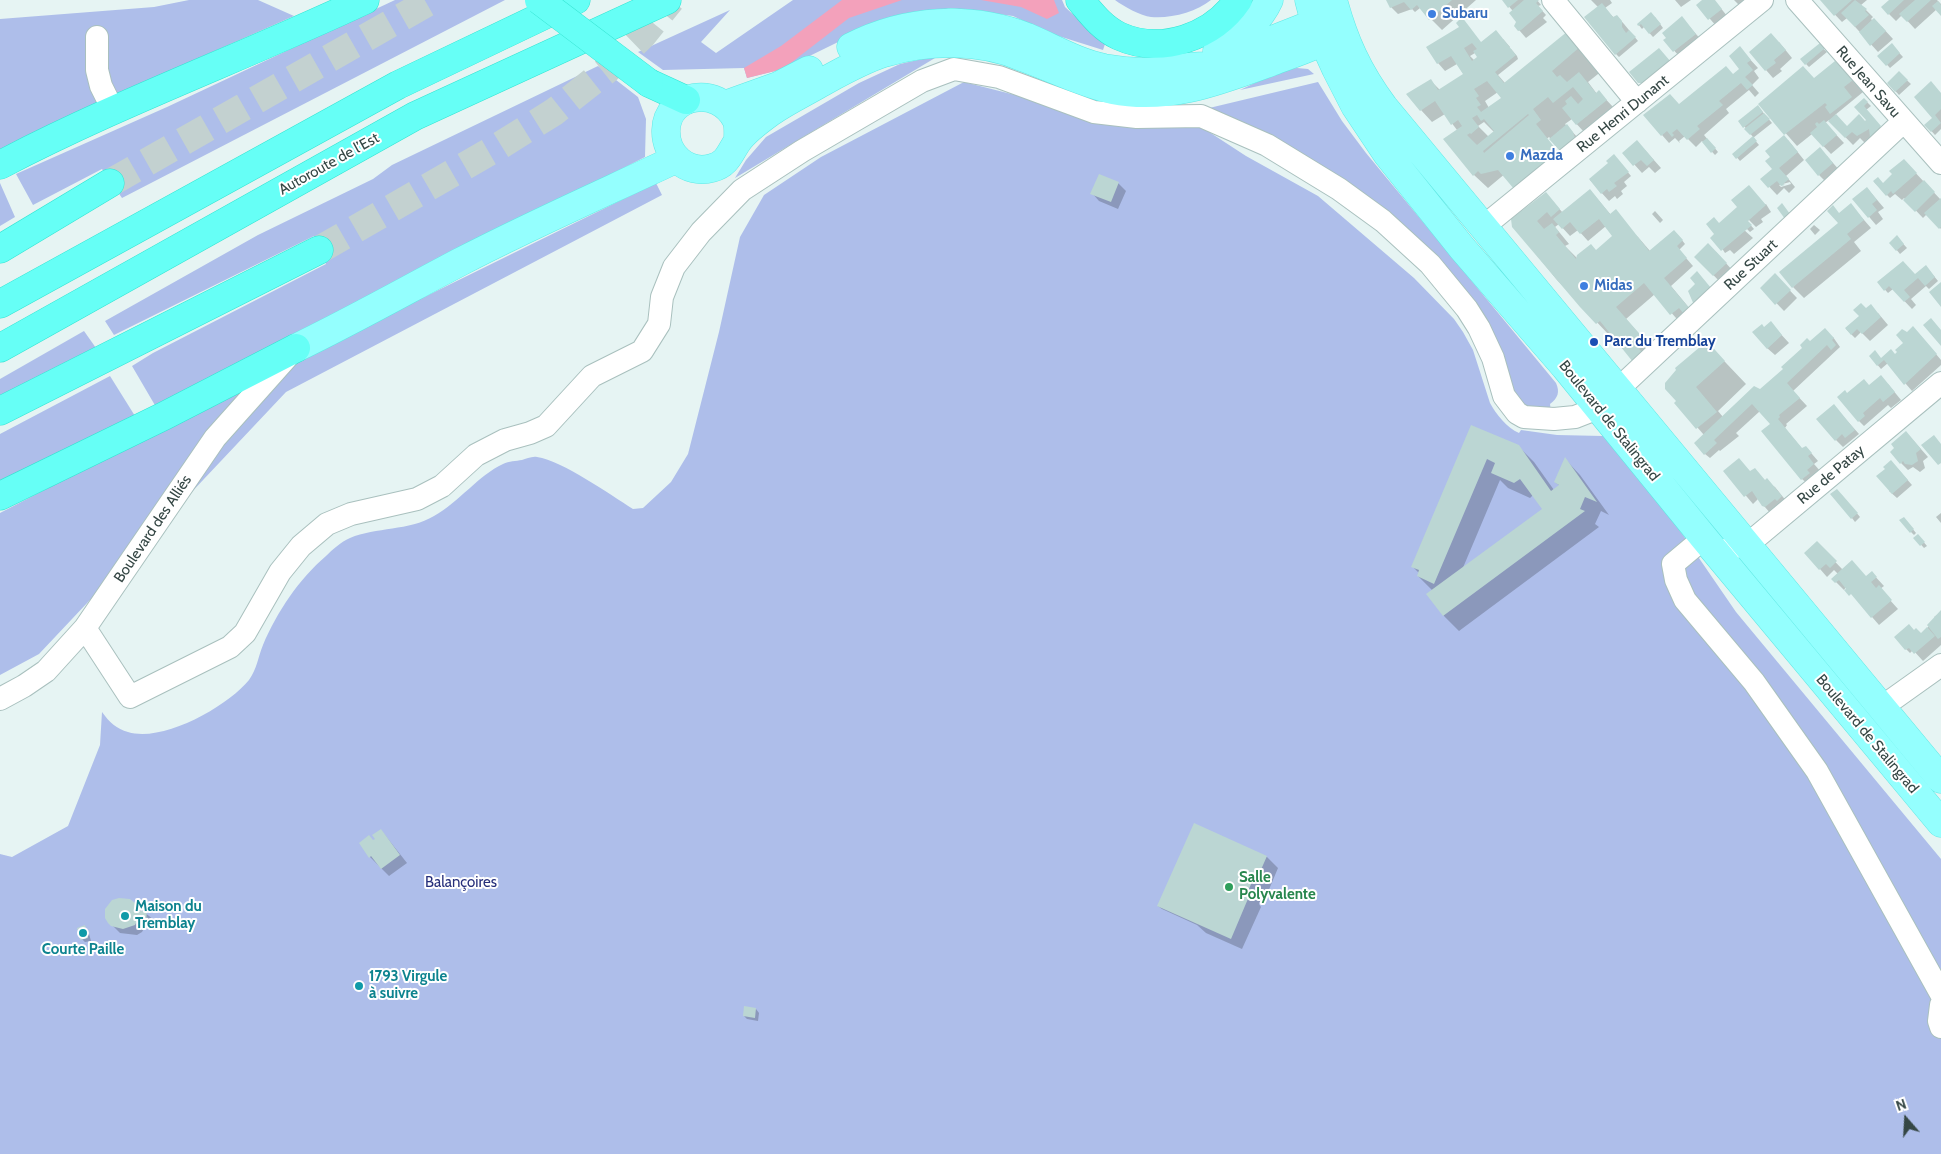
<!DOCTYPE html>
<html>
<head>
<meta charset="utf-8">
<style>
	body { margin:0 }
	#map { position:relative; width:1941px; height:1154px; overflow:hidden; background:#e6f4f3; font-family:Cabin,sans-serif }
	canvas { display:block }
	.north { position:absolute; left:1881px; top:1094px; width:50px; height:50px; -webkit-text-stroke:4px #fff; paint-order:stroke; rotate:341deg; font-size:14px; font-weight:700; line-height:20px; text-align:center; color:#354745 }
	.north::after { content:''; display:block; margin:auto; width:18px; height:22px; background:#354745; clip-path:polygon(50% 0,100% 100%,50% 72%,0 100%) }
</style>
</head>
<body>
<div id="map">
<canvas width="1941" height="1154"></canvas>
<div class="north">N</div>
</div>
<script>
const c = document.querySelector('canvas').getContext('2d');
c.lineJoin = 'round';
function paint(path, color) {
  c.fillStyle = color;
  c.fill(path, 'evenodd');
}
function strokePath(path, color, width, dash) {
  c.strokeStyle = color;
  c.lineWidth = width;
  c.lineCap = dash ? 'butt' : 'round';
  c.setLineDash(dash || []);
  c.stroke(path);
}
function write(font, color, halo, rows, align = 'center') {
  c.font = font + ' Cabin,sans-serif';
  c.lineWidth = 4;
  c.setLineDash([]);
  c.textBaseline = 'middle';
  c.strokeStyle = halo;
  c.fillStyle = color;
  for (const [text, x, y, turn = 0] of rows) {
    c.save();
    c.translate(x, y);
    c.rotate((+turn || 0) * Math.PI / 180);
    c.textAlign = isNaN(turn) ? turn : align;
    if (halo) c.strokeText(text, 0, 0);
    c.fillText(text, 0, 0);
    c.restore();
  }
}
paint(new Path2D(`
	M189 0H258L294 16 126 90 0 160V19L154 7Z
	M395 0H505L122 198 102 169 33 205 16 174 167 107Z
	M793 0H1062L1065 7 1105 44 1103 50 1049 33 1013 16 951 8 879 22 783 69 747 78 744 68 663 70 638 52 730 10 701 42 716 53Z
	M1115 0H1211C1196 12 1170 19 1151 17 1141 16 1123 6 1115 0Z
	M940 55 735 178 746 160 766 137 859 83 900 64Z
	M598 66 638 97 646 119 645 157 156 407 132 366 153 353 326 264 314 236 114 335 105 321 258 235 373 179 392 165Z
	M1297 68 1308 69 1314 74 1240 90 1284 69Z
	M964 82 1145 128H1203L1246 156 1318 196 1414 278 1454 319 1463 332 1473 350 1490 403C1496 414 1507 428 1519 433L1521 430 1557 435 1603 436 1679 529 1736 612 1941 859V1154H0V854L12 857 68 826 100 745 102 712C109 722 117 729 128 732 163 743 228 706 249 680 257 669 258 657 263 645 277 612 299 579 326 556 332 550 342 541 350 538 376 527 409 531 434 516 459 502 479 475 503 464 509 461 516 461 522 460 526 459 532 456 537 457 563 461 609 494 633 509L643 508 671 482 688 454 719 332 740 237 764 195 821 157Z
	M1318 82 1342 121 1366 153 1556 383C1560 392 1558 398 1550 404L1551 412 1522 409 1445 274 1205 109Z
	M0 183 15 217 0 226Z
	M656 183 662 195 286 392 39 654 0 675V513L280 368Z
	M84 331 96 348 0 397V379Z
	M110 376 135 416 0 482V434Z`), '#aebeea');
paint(new Path2D(`
	M842 0H902L849 18 783 69 747 78 744 68 781 46Z
	M981 0H1054L1059 13 1047 19 1021 7Z`), '#f3a1bb');
paint(new Path2D(`
	M1388 0H1476L1442 30 1420 8 1415 12 1412 9 1398 14 1391 7Z
	M1503 0H1537L1541 5 1538 6 1546 15 1543 18 1547 22 1526 38 1519 30 1518 22 1513 11Z
	M1591 0H1610L1612 3 1605 8 1614 18 1617 16 1624 24 1638 41 1619 57 1616 54 1598 7Z
	M1675 0H1691L1681 7Z
	M1704 0H1714L1728 17 1717 27 1698 5Z
	M1734 0H1745L1739 5Z
	M1821 0H1867L1861 5 1873 17 1871 19 1873 21 1882 27 1893 39 1878 52 1847 18 1842 22Z
	M1891 0H1937L1941 4V14L1937 9 1915 29 1902 15 1896 21 1889 14Z
	M1655 17 1663 28 1653 37 1644 27 1642 29 1638 24Z
	M1682 18 1703 42 1678 55 1665 40Z
	M1459 28 1482 43 1503 39 1510 47 1489 64 1491 66 1511 49 1517 56 1518 59 1498 75 1505 83 1568 32 1603 70 1588 82 1597 94 1599 92 1614 108 1584 132 1572 119 1565 124 1580 140 1561 150 1549 137 1488 188 1474 175 1457 130 1445 114 1432 122 1421 110 1431 81 1440 90 1464 75 1457 64 1445 71 1438 63ZM1475 53 1479 58 1474 60 1470 56ZM1498 92 1503 99 1489 108 1485 101ZM1484 122 1495 133 1489 137 1478 126Z
	M1779 42 1792 58 1780 69 1782 71 1773 78 1766 70Z
	M1819 45 1827 52 1809 67 1806 64Z
	M1892 45 1903 57 1890 68 1879 56Z
	M1747 56 1758 68 1754 71 1759 78 1752 85 1759 93 1755 97 1749 90 1726 109 1729 113 1704 135 1718 152 1715 155 1702 141 1696 147 1685 136 1679 141 1680 143 1675 138 1669 143 1662 135 1679 105 1734 75 1741 69Z
	M1899 73 1911 84 1899 95 1888 83Z
	M1847 74 1863 92 1835 115 1847 127 1865 122 1868 120 1856 107 1864 99 1871 106 1866 110 1884 131 1865 143 1860 138 1853 145 1829 120 1825 123 1844 143 1831 154 1812 134 1797 146 1760 104 1815 79Z
	M1941 94V129L1935 135 1926 125 1934 117Z
	M1761 110 1772 123 1753 138 1759 145 1740 161 1734 154 1753 137 1740 121Z
	M1788 140 1804 160 1786 176 1795 187 1789 193 1784 188 1777 195 1762 179 1774 169ZM1790 182 1791 184 1781 187 1779 185Z
	M1645 150 1661 168 1655 173 1649 167 1642 173 1624 153Z
	M1827 156 1840 171 1826 182 1819 175Z
	M1617 159 1631 176 1624 182 1627 186 1621 191 1623 194 1617 199 1615 196 1609 201 1590 180Z
	M1911 168 1941 200V229L1927 214 1923 218 1904 198 1902 200 1895 194 1890 198 1874 182 1883 184Z
	M1118 183 1126 191 1118 209 1099 201 1092 193Z
	M1867 188 1884 208 1878 212 1883 219 1876 225 1854 199Z
	M1590 190 1611 215 1638 237 1650 251 1678 235 1685 244 1679 250 1693 266 1671 286 1700 321 1683 326 1655 294 1626 319 1656 353 1652 359 1611 333 1609 335 1557 280 1513 226 1546 194 1563 213ZM1559 224 1570 236 1578 230 1588 241 1606 226 1614 236 1596 251 1577 258 1565 246 1569 244 1555 227Z
	M1766 204 1771 212 1761 219 1763 222 1756 227 1749 220 1747 221 1754 229 1750 232 1747 229H1743L1753 238 1734 254 1730 250 1725 253 1714 236 1719 224Z
	M1851 205 1871 228 1854 242 1861 251 1804 298 1793 287 1839 223 1840 214Z
	M1655 211 1663 220 1660 223 1652 214Z
	M1814 225 1820 230 1815 235 1810 229Z
	M1897 237 1907 248 1900 254 1891 243Z
	M1716 252 1733 271 1721 283 1696 257Z
	M1929 270 1938 281 1929 289 1926 286 1911 299 1916 305 1912 309 1893 289 1888 293 1878 282 1915 275Z
	M1775 275 1797 298 1784 311 1762 288Z
	M1867 310 1878 313 1888 325 1870 341 1861 332 1855 338 1846 329Z
	M1764 328 1778 331 1789 343 1775 355 1767 348Z
	M1907 333 1920 335 1941 360V365L1912 391 1888 363 1881 369 1870 356 1882 359 1895 355 1905 343Z
	M1833 337 1840 347 1793 391 1807 406 1786 424 1787 425 1785 428 1803 450 1806 447 1818 461 1814 464 1821 472 1810 486 1802 479 1771 424 1760 411 1736 433 1739 436 1720 451 1719 450 1710 458 1705 454 1696 443 1704 435 1676 403 1707 343 1746 384 1718 411 1723 417 1760 391 1785 369 1810 343Z
	M1888 384 1901 400 1891 408 1888 405 1864 426 1859 421 1847 394Z
	M1834 406 1859 434 1843 447 1836 440Z
	M1472 426 1518 446 1534 462 1554 490 1560 486 1555 482 1566 460 1580 475 1609 515 1601 511 1595 524 1599 527 1459 631 1444 616 1428 595 1433 591 1418 576 1419 573 1412 566ZM1500 480 1508 488 1530 498 1533 495 1544 509 1462 570Z
	M1913 440 1928 457 1923 461 1925 468 1920 472 1913 467 1908 470 1901 463Z
	M1898 469 1912 485 1897 498 1889 491Z
	M1725 471 1751 473 1775 487 1787 502 1771 514 1758 499 1753 504Z
	M1841 494 1860 517 1855 522 1852 518Z
	M1941 513V523L1936 517Z
	M1907 522 1916 533 1914 535 1911 532Z
	M1915 538 1921 539 1927 546 1924 548Z
	M1817 543 1843 570 1867 577 1872 573 1884 586 1880 589 1898 609 1879 625 1846 587 1844 590 1833 579 1838 574 1834 570 1827 577 1820 569Z
	M1941 612V645L1923 661 1913 650 1910 653 1902 645 1914 631 1921 634 1936 619 1934 617Z
	M1194 825 1267 857 1278 868 1268 892 1265 890 1259 904 1261 907 1242 949 1206 933 1197 925 1162 909 1158 906Z
	M381 830 407 863 389 876 370 857 374 841Z
	M134 904 154 920 153 928 146 925 142 932 137 935 120 933 112 925Z
	M84 927 88 930 91 941 85 942 82 939Z
	M756 1009 759 1013 758 1021 747 1019 744 1016Z`), '#0003');
paint(new Path2D(`
	M1386 0H1452L1429 20 1417 5 1411 10 1404 2 1390 8Z
	M1502 0H1518L1508 8Z
	M1524 0H1539L1536 3 1543 11 1521 30 1518 31 1514 26 1516 22 1509 13Z
	M1702 0H1715L1722 9 1708 20 1696 5Z
	M1820 0H1852L1834 16Z
	M1855 0 1867 9 1865 11 1869 15 1855 27 1841 13Z
	M1889 0H1904L1888 15 1881 7Z
	M1915 0H1931L1907 22 1899 14Z
	M1938 1 1941 5V16L1932 6Z
	M1602 3 1613 17 1617 15 1622 21V27L1626 33 1629 30 1636 37 1615 55 1584 17Z
	M1651 12 1661 24 1649 34 1641 24 1638 26 1637 24Z
	M1682 16 1696 34 1673 52 1663 40 1666 38 1662 33Z
	M1462 17 1481 42 1496 30 1516 55 1495 72 1504 83 1568 31 1581 46 1552 71 1557 77 1560 75 1567 82 1579 72 1596 93 1599 90 1607 100 1576 125 1562 108 1567 104 1565 101 1571 96 1578 104 1583 99 1573 87 1553 103 1548 97 1533 109 1541 120 1536 124 1559 153 1514 189 1498 170 1481 174 1478 171 1473 176 1443 139 1462 126 1458 120 1451 125 1435 101 1420 111 1406 94 1431 79 1438 90 1463 74 1451 56 1437 64 1426 47 1459 27 1456 23ZM1472 43 1477 49 1473 51 1477 57 1472 61 1464 48ZM1487 81 1501 98 1481 112 1477 107 1481 105 1476 98 1479 96 1474 89ZM1528 114 1529 115 1484 153 1483 151ZM1477 115 1481 121 1484 119 1494 131 1477 145 1467 135 1470 133 1471 134 1479 127 1472 118Z
	M1874 18 1886 31 1870 46 1859 32Z
	M1771 33 1786 50 1774 60 1776 63 1765 71 1749 52Z
	M1820 43 1825 48 1805 65 1800 59Z
	M1892 43 1900 53 1886 66 1877 56Z
	M1740 46 1751 60 1747 63 1753 70 1745 77 1753 85 1747 90 1741 83 1719 101 1723 105 1697 126 1700 129 1687 140 1677 129 1672 133 1674 135 1672 137 1667 131 1661 136 1643 115 1670 94 1679 104 1726 66 1733 74 1739 69 1729 56Z
	M1659 48 1671 62 1646 83H1638L1629 72Z
	M1835 61 1853 80 1844 87 1852 97 1830 114 1825 107 1827 105 1825 103 1784 135 1758 104 1803 66 1814 78Z
	M1899 71 1908 80 1895 92 1887 83Z
	M1931 81 1941 93V109L1935 115 1941 123 1931 132 1924 125 1932 118 1914 97Z
	M1864 98 1868 102 1864 106 1881 126 1870 137 1869 129 1857 136 1852 132 1845 138 1828 121 1836 114 1847 126 1859 114 1865 121 1866 120 1854 107Z
	M1758 105 1763 112 1743 128 1738 121Z
	M1764 113 1770 119 1750 135 1744 129Z
	M1824 120 1837 135 1823 147 1810 133 1817 127 1815 124 1817 122 1819 124Z
	M1567 124 1573 132 1575 138 1560 151 1549 139Z
	M1784 135 1798 152 1779 168 1789 179 1783 184 1785 185 1781 186 1777 181 1768 188 1760 179 1772 169 1765 161 1770 157 1765 151Z
	M1753 136 1757 141 1736 159 1732 154Z
	M1707 138 1716 148 1711 153 1702 142Z
	M1637 140 1654 160 1647 166 1641 160 1633 166 1622 153Z
	M1820 147 1833 163 1818 176 1805 160Z
	M1614 154 1629 172 1614 183 1617 186 1609 192 1607 189 1601 194 1589 179 1608 163 1606 161Z
	M1904 159 1917 173 1893 194 1891 191 1886 196 1873 181 1878 177 1883 183 1892 174 1889 171Z
	M1099 174 1119 182 1111 202 1090 194Z
	M1924 180 1935 192 1915 212 1903 200Z
	M1749 185 1766 205 1748 221 1752 225 1721 251 1710 238 1714 234 1706 224 1714 217 1719 223 1737 207 1731 200Z
	M1867 187 1877 200 1872 204 1877 210 1868 218 1852 199Z
	M1590 189 1610 214 1616 209 1649 251 1674 230 1683 240 1677 246 1687 258 1664 278 1690 309 1684 314 1679 308 1670 315 1644 283 1616 307 1645 340 1640 345 1642 347 1639 349 1643 353 1633 362 1600 321 1596 324 1580 307 1512 227 1511 219 1546 192 1560 209 1551 217 1547 212 1537 221 1544 229 1552 223 1559 232 1556 235 1576 259 1577 255 1591 244 1596 250 1612 236 1599 219 1580 234 1570 222 1562 229 1553 219Z
	M1941 198V227L1939 229 1924 213Z
	M1782 203 1790 214 1785 219 1777 208Z
	M1851 203 1864 220 1847 234 1851 239 1792 288 1779 272 1838 223 1827 211 1833 205 1839 213Z
	M1897 235 1904 244 1896 251 1889 243Z
	M1708 243 1727 263 1713 276 1694 257Z
	M1903 261 1915 274 1926 265 1935 277 1925 286 1918 278 1904 290 1910 297 1904 302 1889 286 1884 291 1877 282Z
	M1697 271 1711 288 1694 305 1688 291 1695 284 1690 278Z
	M1775 273 1791 290 1775 305 1760 288Z
	M1941 282V307L1929 292Z
	M1861 303 1866 308 1871 304 1881 317 1862 334 1857 329 1851 335 1845 328 1859 316 1853 310Z
	M1931 318 1941 330V346L1923 325Z
	M1771 321 1782 335 1767 349 1752 332 1762 324 1764 327Z
	M1913 326 1937 354 1904 385 1884 360 1877 366 1869 356 1875 350 1881 358 1891 349 1895 354 1897 352 1895 350 1903 343 1896 335 1902 329 1907 332Z
	M1825 328 1834 338 1832 340 1836 345 1831 350 1827 345 1787 383 1800 398 1779 415 1780 417 1778 419 1802 448 1806 446 1812 453 1808 456 1814 464 1807 470 1810 473 1801 480 1761 431 1770 424 1752 404 1714 440 1717 443 1704 455 1694 443 1754 386 1760 389 1783 369 1781 367 1802 348 1800 345 1807 338 1810 341Z
	M1707 341 1725 361 1696 387 1717 412 1696 429 1674 403 1676 401 1665 389V383L1676 370 1675 368Z
	M1881 375 1895 392 1883 402 1880 398 1863 413 1865 416 1858 422 1837 397 1845 390 1847 393 1864 379 1869 385Z
	M1834 404 1855 430 1845 438 1842 434 1835 441 1816 419Z
	M1471 425 1519 445 1551 491 1559 485 1554 482 1565 457 1597 502 1585 497 1580 509 1585 511 1443 616 1426 594 1542 509 1520 479 1514 483 1491 473 1495 463 1487 459 1434 584 1417 576 1419 570 1411 567Z
	M1906 431 1921 449 1916 453 1918 461 1912 465 1905 464 1903 461 1900 464 1890 452 1894 448 1891 444Z
	M1934 435 1941 444V463L1938 465 1921 445Z
	M1739 458 1750 471 1755 468 1765 480 1767 478 1782 496 1777 501 1775 499 1765 507 1762 506 1752 491 1744 497 1723 471Z
	M1891 460 1908 480 1892 494 1876 476 1885 469 1883 467Z
	M1837 489 1858 513 1851 519 1830 494Z
	M1904 517 1914 529 1910 533 1899 520Z
	M1918 534 1925 542 1920 546 1913 538Z
	M1817 541 1837 561 1830 568 1826 564 1819 570 1804 553Z
	M1852 560 1866 576 1872 571 1877 577 1871 582 1876 588 1879 585 1892 600 1871 618 1851 594 1849 596 1844 590 1846 589 1839 580 1835 583 1831 579Z
	M1941 610V637L1938 639 1927 625Z
	M1909 624 1914 630 1916 628 1921 633 1927 627 1935 636 1914 654 1909 648 1905 650 1894 637Z
	M1194 823 1267 856 1256 881 1253 880 1247 893 1250 894 1231 939 1157 906Z
	M381 829 400 855 381 869 371 856 369 858 359 843 369 835 373 840 375 839 372 835Z
	M119 898 130 899 135 903 139 911H147L146 921 138 919 135 925 123 929 111 926 108 923 105 918V909L112 900Z
	M85 925 88 938 80 940 77 928Z
	M744 1006 756 1008 755 1018 743 1016Z`), '#bbd6d3');
strokePath(new Path2D(`
	M110 183 432 0
	M319 250 496 148 554 112 608 69 643 35 671 0`), '#c3d1d0', 28, [28, 14]);
const minor = new Path2D(`
	M1553 0 1637 102
	M1797 0 1941 163
	M97 37V70L101 86 113 110
	M1483 227 1762 0
	M1704 538 1673 564 1676 580 1685 600 1754 682 1817 771 1941 994
	M1730 548 1747 545 1941 383
	M85 628 130 697 230 647 245 633 280 572 301 546 327 524 351 514 417 499 442 486 476 455 505 440 530 433 546 426 592 376 642 351 659 324 662 297 674 267 701 232 742 190 802 151 922 81 954 69 999 77 1094 112 1137 117 1201 116 1267 145 1339 189 1383 221 1430 264 1467 309 1479 328 1493 358 1504 396 1517 413 1524 417 1554 419 1575 417 1598 408 1903 122
	M0 699 24 686 46 671 85 628 215 438 290 354
	M1882 707 1941 665
	M1941 1005 1939 1021 1941 1027`);
const major = new Path2D(`
	M1309 0 1315 23 1336 69 1355 106 1387 154 1462 248 1565 367 1704 538 1941 823
	M1333 0C1344 41 1358 72 1384 107L1941 779
	M851 47C906 19 969 15 1027 37 1053 48 1076 62 1104 68 1122 71 1140 73 1157 71 1174 69 1189 66 1206 66L1315 23 1332 19
	M1217 51C1238 39 1259 22 1269 0
	M725 105 778 86 809 70
	M738 141C738 134 739 125 736 119 717 84 667 94 666 130 665 154 686 175 712 168 728 164 730 152 738 141 746 130 760 120 771 112 787 101 804 93 821 83 841 72 862 60 884 53 929 40 979 39 1022 57 1053 68 1081 83 1113 90 1169 101 1219 81 1271 62 1294 53 1318 46 1339 32
	M296 348C352 321 405 291 460 262 531 225 604 193 676 159`);
const highway = new Path2D(`
	M1080 0C1091 13 1102 28 1119 36 1161 55 1213 37 1238 0
	M649 83 686 100
	M0 165C118 103 244 57 365 0
	M0 249 110 183
	M0 304 398 85 576 0
	M0 348 415 116 667 0
	M0 411 319 250
	M0 496 164 416 296 348`);
strokePath(minor, '#a9c0be', 24);
strokePath(major, '#61e8e4', 29);
strokePath(highway, '#32e3d1', 29);
strokePath(minor, '#fff', 22);
strokePath(major, '#94fffe', 28);
strokePath(highway, '#66fff6', 28);
const highwayBridge = new Path2D(`
	M539 0 649 83`);
strokePath(highwayBridge, '#32e3d1', 29, []);
strokePath(highwayBridge, '#66fff6', 28);
for (const [x, y, r, color] of [
	[1432,14,5,"#3f7fe0"],
	[1510,156,5,"#3f7fe0"],
	[1584,286,5,"#3f7fe0"],
	[1594,342,5,"#1a4fb4"],
	[1229,887,5,"#2e9e5b"],
	[125,916,5,"#0f9aa8"],
	[83,933,5,"#0f9aa8"],
	[359,986,5,"#0f9aa8"]
]) {
  const dot = new Path2D();
  dot.arc(x, y, r, 0, 2 * Math.PI);
  c.fillStyle = color;
  c.fill(dot);
  strokePath(dot, '#fff', 2);
}
write('bold 15px', '#366cbe', '#fff', [
	["Subaru",1442,14],
	["Mazda",1520,156],
	["Midas",1594,286]
], 'left');
write('15px', '#354745', '#fff', [
	["Rue Jean Savu",1868,82,49],
	["Rue Henri Dunant",1623,114,-39],
	["Autoroute de l’Est",329,164,-29],
	["Rue Stuart",1751,265,-43],
	["Boulevard de Stalingrad",1609,421,51],
	["Rue de Patay",1831,475,-40],
	["Boulevard des Alliés",153,529,-56],
	["Boulevard de Stalingrad",1867,734,50]
]);
write('bold 15px', '#164399', '#fff', [
	["Parc du Tremblay",1604,342]
], 'left');
write('bold 15px', '#27864d', '#fff', [
	["Salle",1239,878],
	["Polyvalente",1239,895]
], 'left');
write('15px', '#262f7b', '#fff', [
	["Balançoires",461,883]
]);
write('bold 15px', '#0d838f', '#fff', [
	["Maison du",135,907],
	["Tremblay",135,924],
	["Courte Paille",83,950,"center"],
	["1793 Virgule",369,977],
	["à suivre",369,994]
], 'left');
</script>
</body>
</html>
